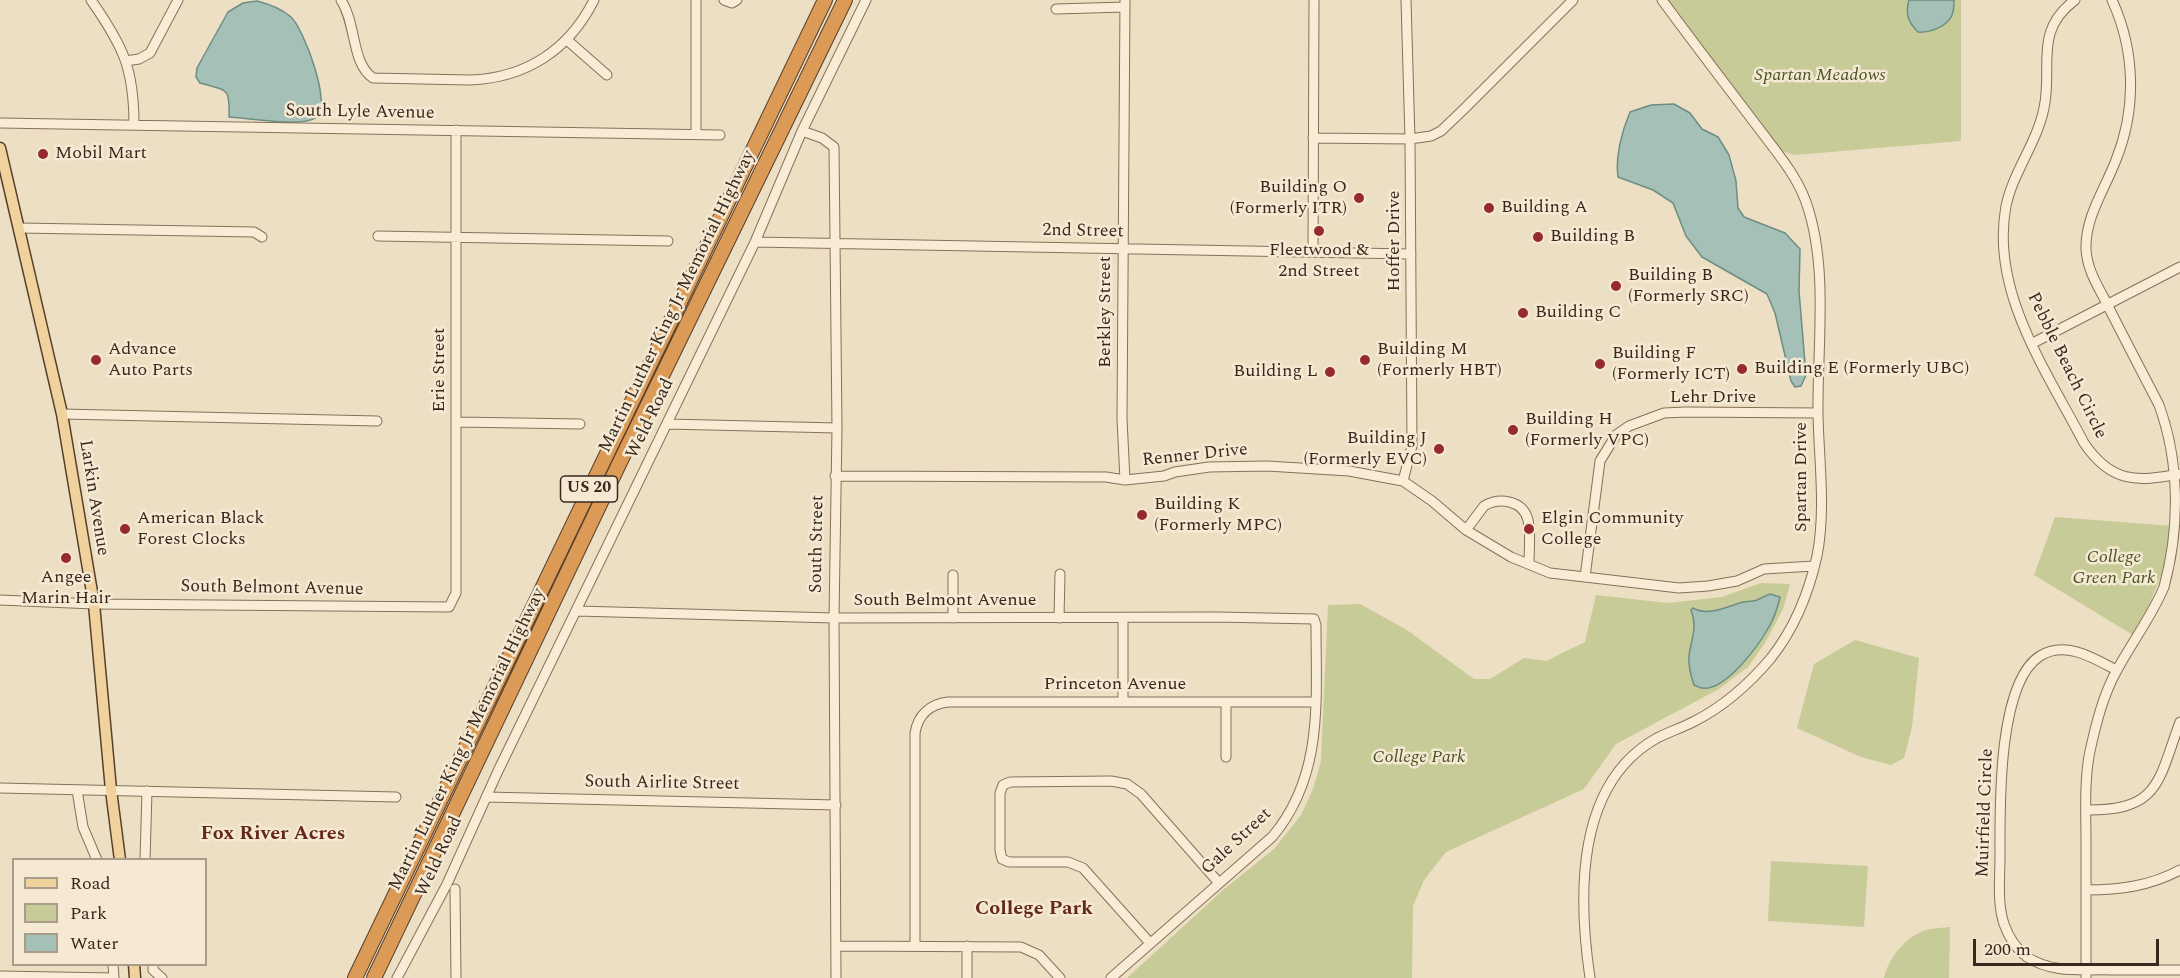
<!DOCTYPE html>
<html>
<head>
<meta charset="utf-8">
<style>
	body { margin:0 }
	#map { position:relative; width:2180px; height:978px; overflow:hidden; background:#eddfc3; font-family:Spectral,serif }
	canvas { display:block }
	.legend { position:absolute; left:12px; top:858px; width:195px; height:108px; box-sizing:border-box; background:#f5e9d3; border:2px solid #a99c8b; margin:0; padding:8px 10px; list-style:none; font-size:18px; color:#37291e }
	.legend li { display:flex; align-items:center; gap:12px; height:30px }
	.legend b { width:30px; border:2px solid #a99c8b }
	.scale { position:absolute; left:1973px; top:939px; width:186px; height:27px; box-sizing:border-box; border:3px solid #37291e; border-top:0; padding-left:8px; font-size:18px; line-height:21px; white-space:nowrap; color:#37291e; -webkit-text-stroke:4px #f5e9d3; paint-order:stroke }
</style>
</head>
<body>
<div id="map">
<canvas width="2180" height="978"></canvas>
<ul class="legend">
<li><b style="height:8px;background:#f0d29c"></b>Road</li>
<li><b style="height:16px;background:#c7cb97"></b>Park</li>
<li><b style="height:16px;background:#a5c0b7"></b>Water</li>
</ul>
<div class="scale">200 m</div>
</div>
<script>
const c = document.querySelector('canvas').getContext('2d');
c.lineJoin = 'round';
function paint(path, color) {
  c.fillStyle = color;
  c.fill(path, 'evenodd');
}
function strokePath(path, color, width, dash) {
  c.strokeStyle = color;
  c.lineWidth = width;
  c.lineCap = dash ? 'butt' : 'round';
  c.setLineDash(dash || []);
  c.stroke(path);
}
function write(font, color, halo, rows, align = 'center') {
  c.font = font + ' Spectral,serif';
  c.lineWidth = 5;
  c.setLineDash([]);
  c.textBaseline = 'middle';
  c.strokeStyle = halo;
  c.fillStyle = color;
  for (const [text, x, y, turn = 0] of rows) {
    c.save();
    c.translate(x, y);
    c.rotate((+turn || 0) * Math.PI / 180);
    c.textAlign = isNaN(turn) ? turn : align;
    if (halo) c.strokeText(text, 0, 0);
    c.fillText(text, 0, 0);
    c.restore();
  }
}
paint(new Path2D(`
	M1667 0H1961V141L1795 155 1780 151Z
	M2055 517 2173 526 2168 560 2148 607 2133 635 2034 575Z
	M1761 583 1790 584 1783 609 1765 643 1748 667 1719 689 1616 744 1584 789 1446 852 1424 880 1413 906 1412 978H1127L1223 890 1274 849 1301 815 1313 789 1321 761 1328 605 1360 604 1407 630 1474 679H1490L1524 658 1546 661 1585 642 1596 595 1668 603 1722 597Z
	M1855 640 1919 658 1912 727 1904 758 1891 765 1861 757 1797 728 1814 664Z
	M1771 861 1868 866 1864 927 1768 921Z
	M1950 927 1949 978H1884C1889 957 1905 937 1926 930 1933 928 1943 928 1950 927Z`), '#c7cb97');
const water = new Path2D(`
	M1909 0H1954C1954 4 1954 11 1952 15 1947 27 1929 33 1918 32 1908 22 1905 14 1909 0Z
	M257 1C269 4 282 9 291 17 304 29 332 105 317 117 303 128 248 118 229 117 230 86 227 91 200 83L196 77 197 68 228 12 243 3Z
	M1674 104 1690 113 1702 129 1718 137 1729 155 1736 181 1738 208 1744 217 1785 233 1800 249 1799 291 1806 375 1801 386 1795 387 1791 381 1775 313 1767 294 1702 257 1686 236 1673 203 1653 190 1618 177C1615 157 1622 131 1630 112L1651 105Z
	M1770 594 1780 597C1778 607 1774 618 1769 627 1759 645 1725 692 1702 688 1699 688 1697 686 1694 685 1691 676 1688 666 1689 656 1691 639 1698 628 1691 610L1693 608C1708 617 1728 606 1743 602 1747 601 1752 602 1757 600 1761 598 1765 596 1770 594Z`);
paint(water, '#a5c0b7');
strokePath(water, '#6c8e84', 1.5);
const minor = new Path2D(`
	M91 0C123 46 134 68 134 125
	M341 0C357 25 351 63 373 78L470 80C526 78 569 50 594 0
	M696 0V134
	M724 0 732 3 737 0
	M1125 0 1122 419 1125 480
	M2075 0C2033 31 2053 67 2044 108 2037 143 2013 172 2006 206 1990 291 2046 370 2084 443 2111 483 2136 482 2180 474
	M1056 9 1125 7
	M567 40 607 75
	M126 61 139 59 150 53 178 0
	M0 123 720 135
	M802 131 822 138 834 147 837 428 834 618 836 978
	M1313 138 1410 139 1431 136 1441 131 1463 110 1573 0
	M20 228 254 232 262 237
	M378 236 668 241
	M755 242 1411 254
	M1313 252 1314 0
	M2033 343 2180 267
	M62 414 377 421
	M457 422 580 424
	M667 424 837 428
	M835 476 1106 477 1125 480 1164 476 1175 472 1209 467 1267 466 1349 471 1403 481 1432 501 1466 530 1511 557 1550 573 1585 577 1679 588 1708 586 1737 581 1764 569 1814 566
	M1403 481 1412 446 1410 139 1406 0
	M1466 530 1484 506C1499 497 1523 500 1528 520 1531 534 1529 550 1529 564
	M1585 577 1600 461 1616 435 1629 426 1664 413 1686 412 1818 413
	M0 600 94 604 449 607 456 593V130
	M577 611 834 618 1217 617 1314 619 1316 625C1316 700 1324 776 1272 837L1111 978
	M953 618V575
	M1059 618 1060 574
	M1123 618V702
	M2116 670C2094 658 2065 640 2040 656 1997 683 2000 810 2000 856 2000 878 1997 903 2004 924 2009 938 2016 949 2027 957 2053 974 2083 969 2112 970 2134 970 2157 970 2180 970
	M1226 757V702
	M0 788 396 797
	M77 790 83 827 97 860
	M486 797 836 805
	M2086 810C2160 811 2158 781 2180 722
	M145 860 147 791
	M455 889 456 978
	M2086 890C2120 890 2150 886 2180 870
	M1150 943 1083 868 1068 862H1009L1002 859 1000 850V793L1003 785 1010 782 1111 781 1127 784 1141 794 1219 883
	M837 946 1021 947 1039 955 1060 978
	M915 946V733C918 715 930 704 948 702H1316
	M113 964 114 978
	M153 964V970L162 978
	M0 976 114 978
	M397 978 447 884 498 771 755 242 802 131 866 0
	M967 978V946
	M1590 978C1578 897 1575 784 1657 738 1669 732 1681 728 1693 722 1723 707 1750 683 1771 658 1794 629 1809 592 1817 556 1826 510 1819 461 1818 415 1817 346 1829 267 1806 202 1796 174 1774 149 1757 126 1725 84 1693 42 1662 0
	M2086 978C2086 933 2086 887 2086 842 2086 813 2084 780 2090 751 2096 724 2103 695 2117 670 2132 642 2152 616 2164 587 2180 528 2180 463 2159 405 2142 372 2124 338 2107 304 2098 286 2087 270 2086 249 2085 217 2105 189 2116 160 2137 108 2135 50 2112 0`);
const major = new Path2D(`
	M0 148 62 414 94 604 111 790 120 860
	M134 964 135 978`);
const highway = new Path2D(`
	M355 978 825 0
	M374 978 620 462 845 0`);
strokePath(minor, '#87705a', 11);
strokePath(major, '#553f2e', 13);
strokePath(highway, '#553f2e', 16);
strokePath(minor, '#f8ecd6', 9);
strokePath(major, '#f0d29c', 10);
strokePath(highway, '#db9a55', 14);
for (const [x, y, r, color] of [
	[43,154,6,"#952b31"],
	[1359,198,6,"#952b31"],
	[1489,208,6,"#952b31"],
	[1319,231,6,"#952b31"],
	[1538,237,6,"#952b31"],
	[1616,286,6,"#952b31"],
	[1523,313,6,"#952b31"],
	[96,360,6,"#952b31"],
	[1365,360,6,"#952b31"],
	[1600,364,6,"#952b31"],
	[1742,369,6,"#952b31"],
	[1330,372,6,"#952b31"],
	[1513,430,6,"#952b31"],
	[1439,449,6,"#952b31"],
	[1142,515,6,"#952b31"],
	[125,529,6,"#952b31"],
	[1529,529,6,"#952b31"],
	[66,558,6,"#952b31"]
]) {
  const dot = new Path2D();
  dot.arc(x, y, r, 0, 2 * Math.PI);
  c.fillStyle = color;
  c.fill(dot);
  strokePath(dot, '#f5e9d3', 2);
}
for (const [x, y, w] of [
	[589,489,57]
]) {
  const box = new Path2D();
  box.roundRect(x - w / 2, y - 13, w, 26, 4.5);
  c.fillStyle = '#f5e9d3';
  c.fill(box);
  strokePath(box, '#37291e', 1.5);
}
write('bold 16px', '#37291e', null, [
	["US 20",589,489]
]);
write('italic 18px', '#4a5325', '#f5e9d3', [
	["Spartan Meadows",1820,76],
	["College",2114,558],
	["Green Park",2114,579],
	["College Park",1419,758]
]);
write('18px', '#37291e', '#f5e9d3', [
	["South Lyle Avenue",360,113,1],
	["2nd Street",1083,232,1],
	["Hoffer Drive",1395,241,-90],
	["Martin Luther King Jr Memorial Highway",678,302,-64],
	["Berkley Street",1106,312,-90],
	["Pebble Beach Circle",2066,366,64],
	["Erie Street",440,370,-90],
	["Lehr Drive",1713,398],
	["Weld Road",651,419,-64],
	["Renner Drive",1195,456,-6],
	["Spartan Drive",1802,477,-90],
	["Larkin Avenue",93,498,81],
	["South Street",818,544,-89],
	["South Belmont Avenue",272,589,1],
	["South Belmont Avenue",945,601],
	["Princeton Avenue",1115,685],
	["Martin Luther King Jr Memorial Highway",468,740,-64],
	["South Airlite Street",662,784,1],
	["Muirfield Circle",1986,813,-88],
	["Gale Street",1237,842,-43],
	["Weld Road",440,857,-65]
]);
write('18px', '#37291e', '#f5e9d3', [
	["Mobil Mart",55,154],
	["Building O",1347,188,"right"],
	["(Formerly ITR)",1347,209,"right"],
	["Building A",1501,208],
	["Building B",1550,237],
	["Fleetwood &",1319,251,"center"],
	["2nd Street",1319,272,"center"],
	["Building B",1628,276],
	["(Formerly SRC)",1628,297],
	["Building C",1535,313],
	["Advance",108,350],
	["Auto Parts",108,371],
	["Building M",1377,350],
	["(Formerly HBT)",1377,371],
	["Building F",1612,354],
	["(Formerly ICT)",1612,375],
	["Building E (Formerly UBC)",1754,369],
	["Building L",1318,372,"right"],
	["Building H",1525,420],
	["(Formerly VPC)",1525,441],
	["Building J",1427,439,"right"],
	["(Formerly EVC)",1427,460,"right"],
	["Building K",1154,505],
	["(Formerly MPC)",1154,526],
	["American Black",137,519],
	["Forest Clocks",137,540],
	["Elgin Community",1541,519],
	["College",1541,540],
	["Angee",66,578,"center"],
	["Marin Hair",66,599,"center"]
], 'left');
write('bold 20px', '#63291e', '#f5e9d3', [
	["Fox River Acres",273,835],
	["College Park",1034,910]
]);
</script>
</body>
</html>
